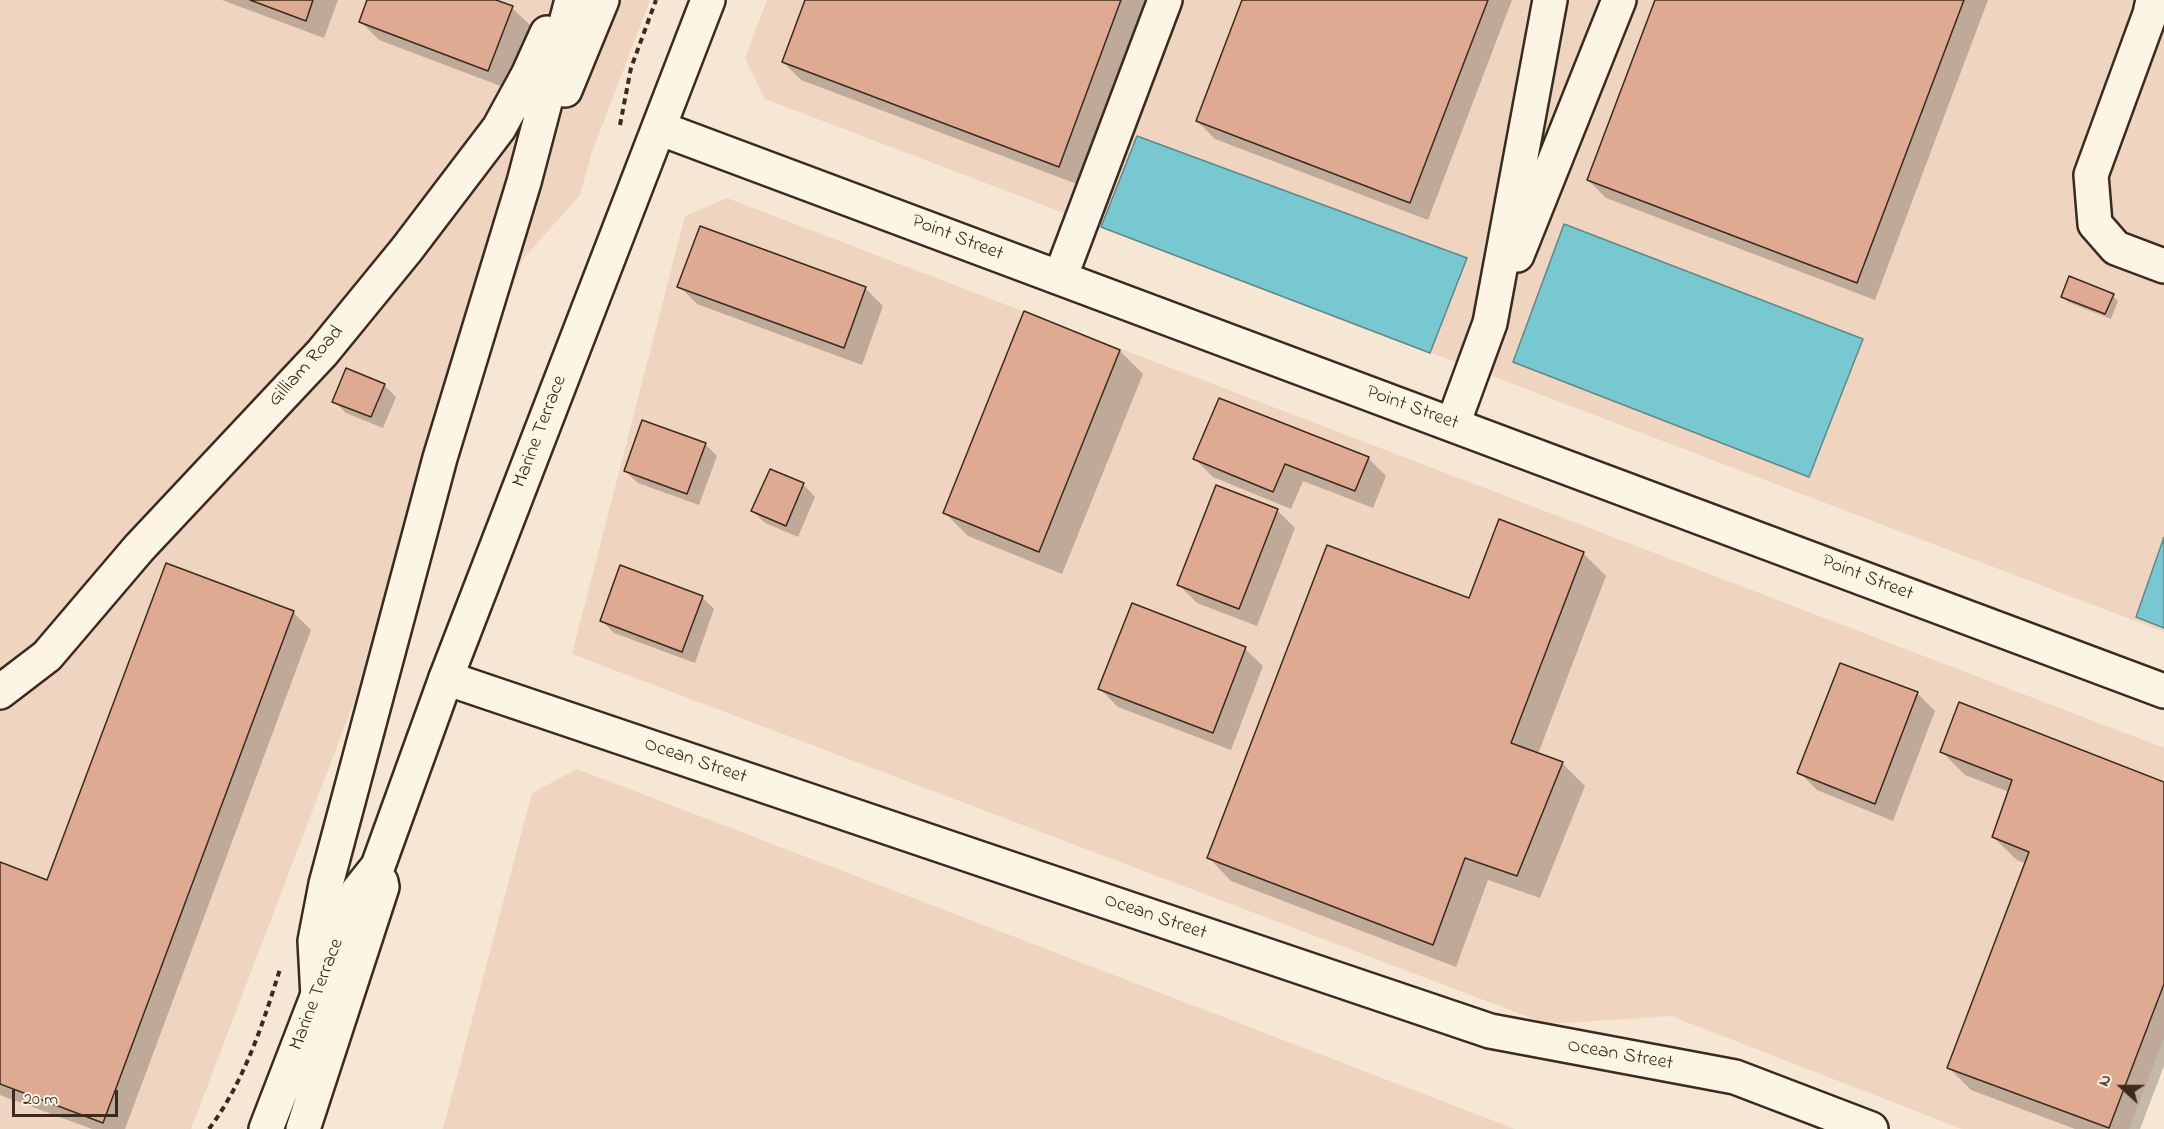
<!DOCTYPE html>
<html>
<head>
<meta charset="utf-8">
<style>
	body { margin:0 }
	#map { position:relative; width:2164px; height:1129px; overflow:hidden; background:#f6e6d4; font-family:"Indie Flower",sans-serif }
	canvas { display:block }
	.north { position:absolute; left:2092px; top:1057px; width:60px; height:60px; -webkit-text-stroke:4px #fcf5e5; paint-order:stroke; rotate:291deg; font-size:16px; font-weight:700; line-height:24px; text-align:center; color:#3b2a1e }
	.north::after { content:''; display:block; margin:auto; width:21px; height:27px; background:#3b2a1e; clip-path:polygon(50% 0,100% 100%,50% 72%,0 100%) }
	.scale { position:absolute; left:12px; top:1090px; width:106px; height:27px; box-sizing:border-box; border:3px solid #3b2a1e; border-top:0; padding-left:8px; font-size:18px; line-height:21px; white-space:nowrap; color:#3b2a1e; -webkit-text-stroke:4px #fcf5e5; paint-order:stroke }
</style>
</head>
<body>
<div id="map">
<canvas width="2164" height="1129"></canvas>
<div class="north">N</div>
<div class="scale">20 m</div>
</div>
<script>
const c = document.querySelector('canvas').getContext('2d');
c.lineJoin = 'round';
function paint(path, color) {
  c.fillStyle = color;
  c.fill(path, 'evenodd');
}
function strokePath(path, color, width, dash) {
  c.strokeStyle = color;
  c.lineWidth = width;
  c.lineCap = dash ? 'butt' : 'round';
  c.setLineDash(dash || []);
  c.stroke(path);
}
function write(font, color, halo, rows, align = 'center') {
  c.font = font + ' "Indie Flower",sans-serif';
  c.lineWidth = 4.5;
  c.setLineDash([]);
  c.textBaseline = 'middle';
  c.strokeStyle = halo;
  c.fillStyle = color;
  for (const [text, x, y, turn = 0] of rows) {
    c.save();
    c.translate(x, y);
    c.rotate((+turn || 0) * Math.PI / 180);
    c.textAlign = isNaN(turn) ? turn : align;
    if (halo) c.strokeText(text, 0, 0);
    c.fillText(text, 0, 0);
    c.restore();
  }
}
paint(new Path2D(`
	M0 0H650L591 155 580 195 523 259 191 1129H0Z
	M767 0H2164V632L765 99 745 58Z
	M727 198 2164 748V1038L2129 1129H1962L1671 1016 1547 1024 572 654 685 216Z
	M577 769 1515 1129H443L532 793Z`), '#efd4c0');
const water = new Path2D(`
	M1137 136 1467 258 1430 353 1101 227Z
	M1564 224 1863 339 1809 477 1513 362Z
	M2164 537V628L2136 617Z`);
paint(water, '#77c8d1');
strokePath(water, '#5f8989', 1.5);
paint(new Path2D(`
	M222 0H338L324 38Z
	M369 0H492L512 8 530 25 506 88 379 40 361 22Z
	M807 0H1146L1077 184 801 80 783 62Z
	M1243 0H1512L1428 220 1215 139 1197 121Z
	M1657 0H1988L1875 300 1606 198 1588 180Z
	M679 286 865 288 883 306 862 365 697 304Z
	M2062 296H2113L2118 301 2111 319 2068 302Z
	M1120 351 1143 374 1062 574 968 536 945 513Z
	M384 385 396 397 383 428 346 413 334 401Z
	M705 444 717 456 699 505 638 483 625 471Z
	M1368 458 1386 476 1373 508 1303 481 1291 509 1213 477 1195 459Z
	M803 484 815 497 798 537 765 523 753 511Z
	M1277 510 1295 528 1257 626 1197 603 1179 585Z
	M1583 553 1606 576 1538 754 1562 763 1585 786 1540 898 1488 880 1456 967 1231 881 1208 857 1470 600Z
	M702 597 714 609 695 663 614 633 602 621Z
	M293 612 311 630 125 1129H92L0 1095V864L48 882Z
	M1245 649 1263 666 1231 750 1118 707 1100 689Z
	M1917 693 1935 711 1893 821 1817 790 1799 772Z
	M1942 752 2164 784V1066L2140 1129H2075L1971 1090 1948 1067 2026 864 2017 860 1993 837 2009 792 1965 775Z`), '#0003');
const building = new Path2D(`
	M250 0H313L306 21Z
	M367 0H496L513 6 488 71 359 22Z
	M805 0H1121L1059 167 782 62Z
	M1242 0H1488L1410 203 1196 121Z
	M1655 0H1964L1857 283 1587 180Z
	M700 226 866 287 844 348 677 287Z
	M2069 276 2114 294 2105 314 2061 297Z
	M1024 311 1120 350 1039 552 943 513Z
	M346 368 385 384 371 417 332 402Z
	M1219 398 1369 457 1355 491 1285 464 1273 492 1193 459Z
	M642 420 706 443 687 494 624 471Z
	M770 469 804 483 786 526 751 511Z
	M1216 485 1278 509 1239 609 1177 585Z
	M1499 519 1584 552 1511 743 1563 762 1517 876 1465 858 1433 945 1207 858 1327 545 1469 598Z
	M166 563 294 611 103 1123 0 1084V862L47 880Z
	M620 565 703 596 682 652 600 621Z
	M1132 603 1246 647 1213 733 1098 689Z
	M1840 663 1918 692 1875 804 1797 773Z
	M1959 702 2164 782V984L2109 1128 1947 1068 2029 852 1992 837 2012 780 1940 752Z`);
paint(building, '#deaa92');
strokePath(building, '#3b2a1e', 1.5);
const minor = new Path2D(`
	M2153 0 2150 14 2091 175 2095 224 2116 248 2164 266
	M565 90 602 0
	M659 128 2164 691
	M1517 255 1619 0
	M1060 278 1165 0
	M1453 424 1490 323 1550 0
	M446 678 1490 1031 1735 1077 1871 1129
	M0 692 47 656 139 548 322 353 407 249 499 128 528 75 547 33
	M318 997 315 941 326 884 440 458 524 182 572 0`);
const major = new Path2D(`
	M266 1129 358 891 378 866 446 678 708 0
	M303 1129 382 887 381 882`);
strokePath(minor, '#3b2a1e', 38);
strokePath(major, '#3b2a1e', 38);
strokePath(new Path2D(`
	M620 125 631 68 656 0
	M209 1129C244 1082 263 1024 280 969`), '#3b2a1e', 4, [6, 4.5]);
strokePath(minor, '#fcf5e5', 33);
strokePath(major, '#fcf5e5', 33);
write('20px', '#3b2a1e', '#fcf5e5', [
	["Point Street",957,239,21],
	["Gilliam Road",307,367,-48],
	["Point Street",1412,409,20],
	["Marine Terrace",541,432,-69],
	["Point Street",1867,579,21],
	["Ocean Street",695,762,19],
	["Ocean Street",1155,918,19],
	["Marine Terrace",318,995,-69],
	["Ocean Street",1620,1056,10]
]);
</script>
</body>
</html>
